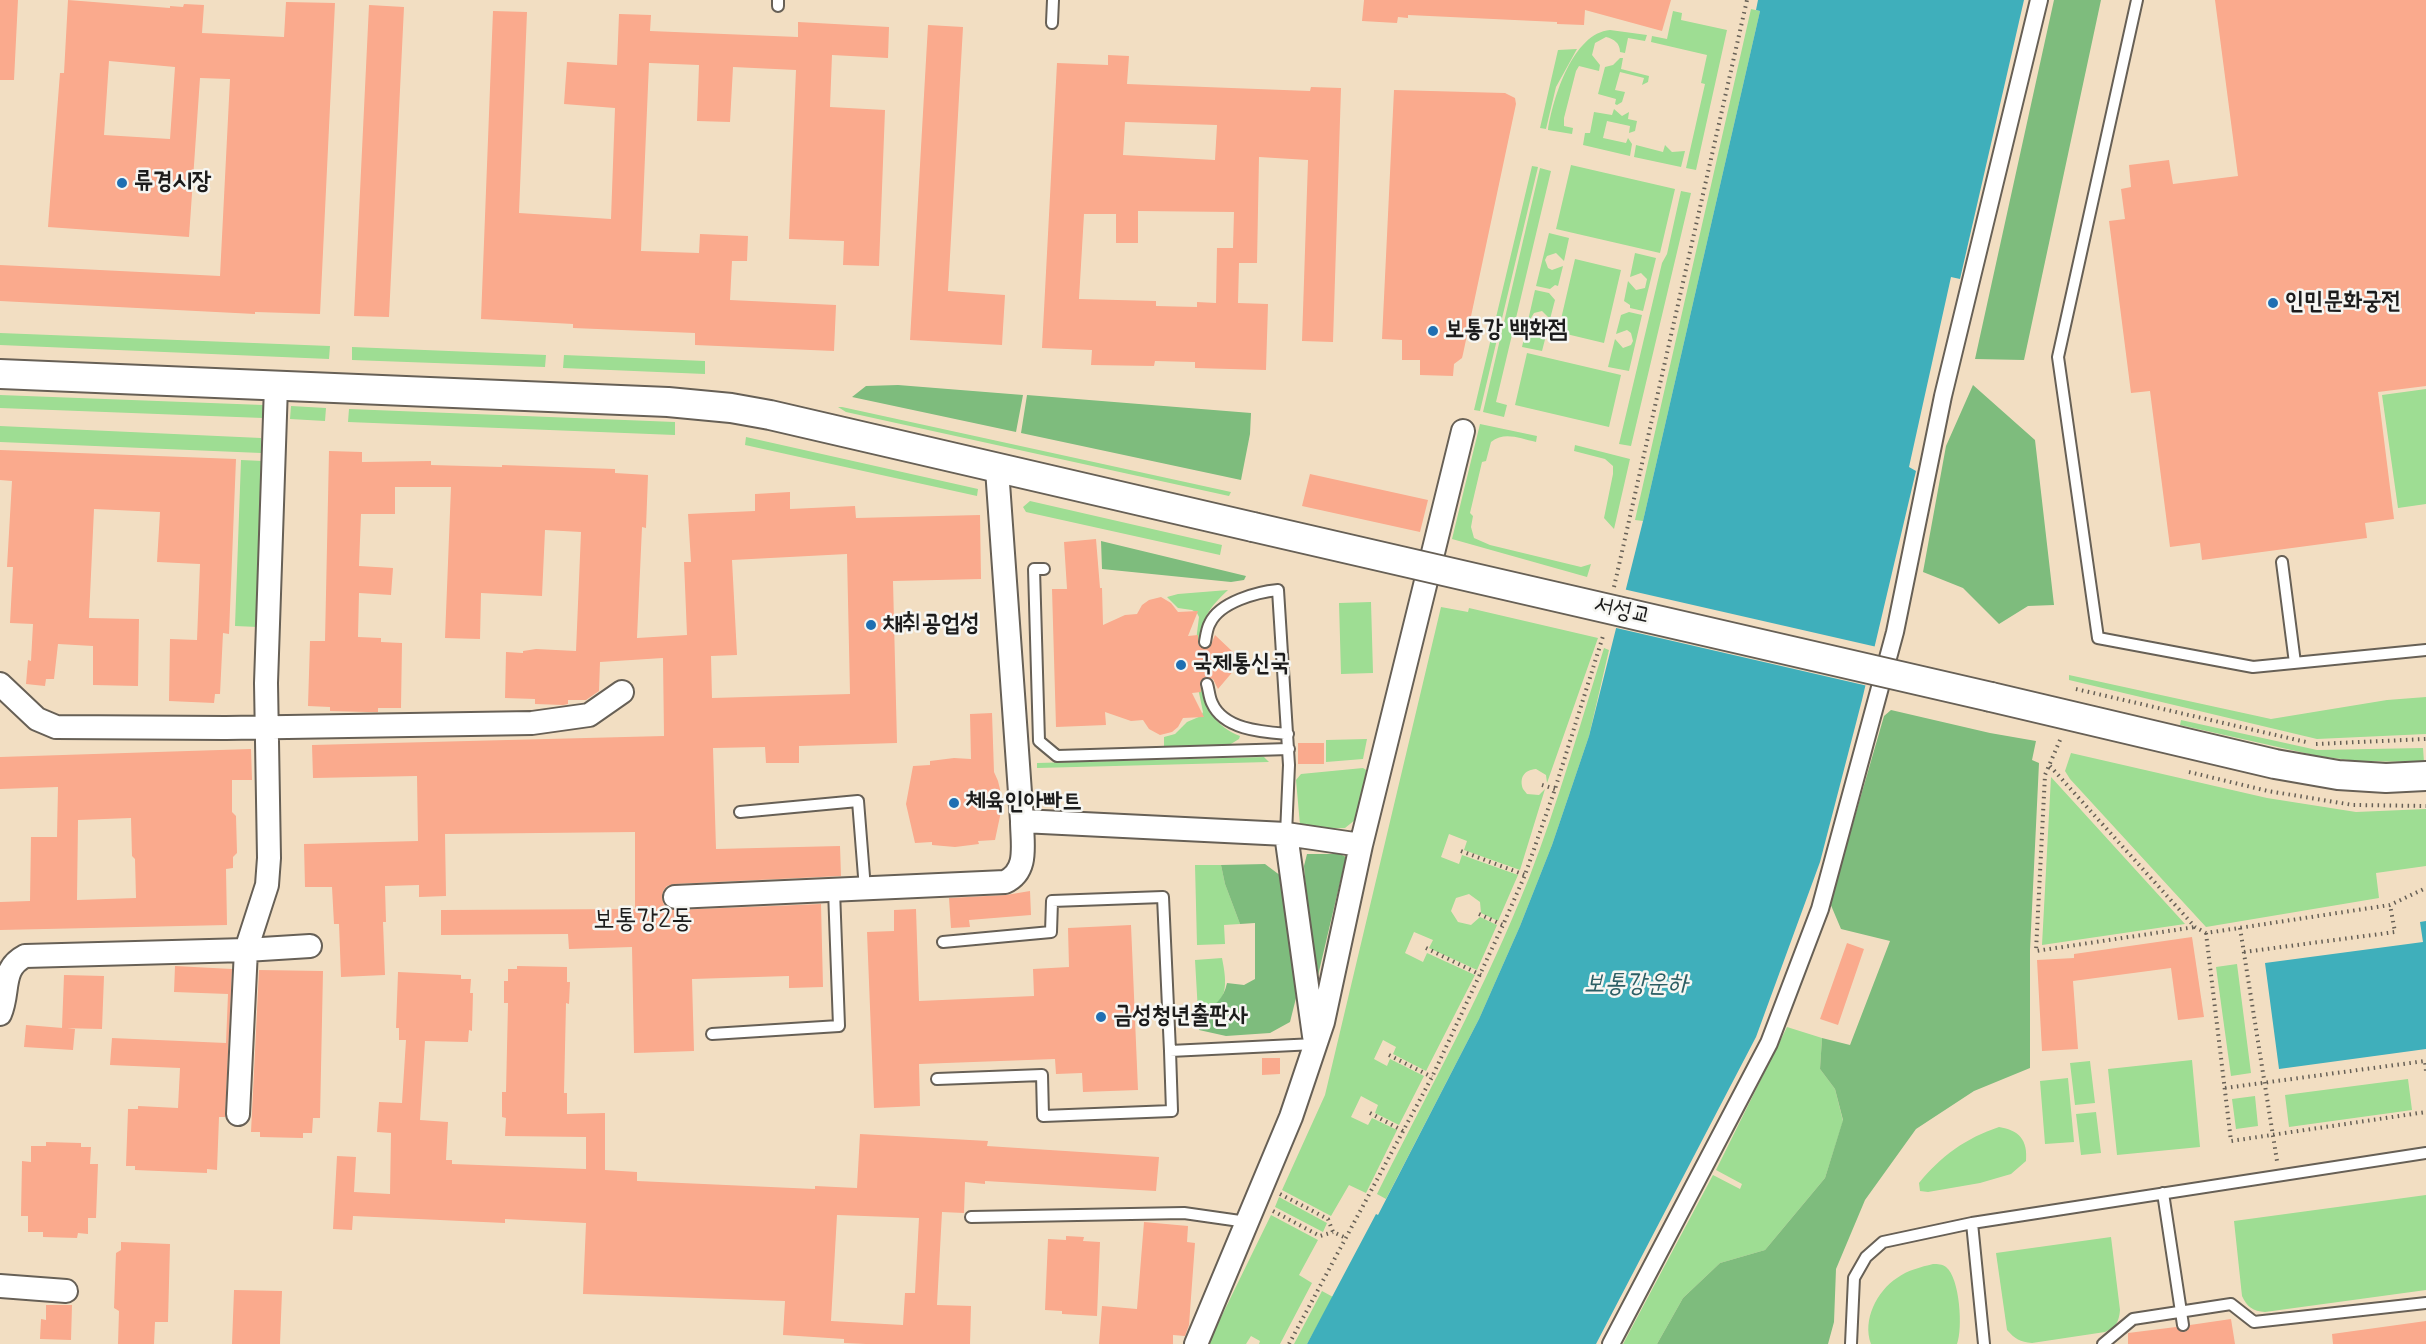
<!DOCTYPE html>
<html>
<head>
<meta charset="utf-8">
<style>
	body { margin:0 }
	canvas { display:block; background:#f2dec2 }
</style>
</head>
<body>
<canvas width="2426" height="1344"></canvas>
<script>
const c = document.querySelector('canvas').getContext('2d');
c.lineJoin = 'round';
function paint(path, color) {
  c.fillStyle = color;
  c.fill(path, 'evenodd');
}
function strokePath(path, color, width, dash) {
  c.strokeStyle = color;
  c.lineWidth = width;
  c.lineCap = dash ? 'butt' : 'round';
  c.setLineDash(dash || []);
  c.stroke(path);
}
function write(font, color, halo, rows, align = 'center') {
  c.font = font + ' Mynerve,"Poor Story",sans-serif';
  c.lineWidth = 5;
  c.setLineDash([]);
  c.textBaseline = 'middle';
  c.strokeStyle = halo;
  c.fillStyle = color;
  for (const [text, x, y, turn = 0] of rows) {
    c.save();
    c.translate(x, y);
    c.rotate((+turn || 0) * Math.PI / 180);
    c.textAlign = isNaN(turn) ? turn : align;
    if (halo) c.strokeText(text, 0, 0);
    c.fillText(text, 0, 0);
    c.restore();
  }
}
paint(new Path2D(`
	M1751 9 1760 11 1643 521 1635 520Z
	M1673 11 1682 13 1681 20 1727 30 1696 170 1686 168 1705 84 1701 83 1707 55 1651 42 1652 36 1667 39Z
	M1610 30 1647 35 1645 41 1628 38 1625 53 1620 52C1620 43 1614 39 1606 37L1595 43 1592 55 1600 65 1599 71 1579 66 1576 71 1564 118V126L1573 128 1572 134 1548 130C1553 98 1573 33 1610 30Z
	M1577 49 1556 87 1546 129 1540 128 1558 50Z
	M1620 58H1623L1621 69 1649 76 1648 82 1642 85 1644 78 1620 72 1615 90 1625 92 1622 102 1617 105 1615 104 1616 99 1598 94 1605 67 1613 65Z
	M1614 109 1622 116 1629 112 1628 119 1637 121 1635 131 1629 133 1630 126 1607 121 1603 138 1626 143 1628 138 1632 144 1630 156 1583 145 1585 133H1590L1594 112 1612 115Z
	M1636 145 1663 152 1665 145 1672 152 1685 151 1681 167 1634 157Z
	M1571 165 1675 189 1660 253 1556 229Z
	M1532 166 1538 167 1480 411 1474 410Z
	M1540 168 1551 171 1496 402 1507 405 1504 417 1483 412Z
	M1681 191 1691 193 1631 446 1619 444 1662 263 1667 254Z
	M1549 233 1569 238 1564 261 1556 253 1547 256 1545 260 1548 268 1552 270 1563 266 1558 286 1555 285 1550 289 1536 286Z
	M1635 253 1656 258 1643 311 1630 308V305L1624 301 1628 281 1636 290 1645 288 1647 279 1641 273 1630 277Z
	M1575 259 1621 270 1604 343 1558 332Z
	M1535 290 1549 293 1555 300 1550 319 1542 311 1534 313 1531 318 1534 326 1538 328 1549 324 1542 351 1522 347Z
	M1629 312 1642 315 1629 371 1608 367 1615 339 1623 348 1631 345 1633 341 1631 333 1627 330 1616 334 1621 315Z
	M0 333 330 346 329 359 0 345Z
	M352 347 546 355 545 367 352 360Z
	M1527 353 1621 375 1609 427 1515 405Z
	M564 355 705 361V374L563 368Z
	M2426 389V504L2398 508 2382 395Z
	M0 395 263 405V418L0 408Z
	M291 406 326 408 325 421 290 419Z
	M838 407H842L1231 492 1229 496 846 412Z
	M349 409 675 422V435L348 422Z
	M1480 424 1537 436 1536 442C1520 439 1505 431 1491 442L1486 461 1482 462 1470 513 1473 516 1471 527 1474 538 1490 545 1581 567 1591 564 1587 577 1452 539Z
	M0 426 261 438V453L0 442Z
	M746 437 978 489 977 496 745 445Z
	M1575 445 1630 459 1614 529 1604 518 1613 474V466L1605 459 1574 451Z
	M241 460 263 461 258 627 235 626Z
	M1030 501 1222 545 1220 555 1026 512 1023 507Z
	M1228 590C1209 608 1204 615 1200 641H1196L1199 617 1197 613 1192 610 1178 608 1167 597 1178 594Z
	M1371 602 1373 673 1341 674 1339 603Z
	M1441 607 1468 612 1469 608 1598 638 1547 783 1546 775 1536 769C1524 770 1519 778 1523 789L1527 794 1539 795 1545 789 1520 870 1464 850 1467 841 1449 834 1441 857 1459 864 1462 855 1518 875 1498 921 1481 913 1480 902 1469 894 1456 898 1451 911 1458 922 1471 925 1480 917 1497 925 1477 970 1429 948 1433 940 1414 932 1405 953 1423 962 1427 953 1475 975 1426 1071 1393 1054 1396 1047 1383 1040 1374 1059 1387 1066 1390 1059 1424 1076 1399 1125 1375 1113 1378 1105 1361 1096 1351 1117 1368 1125 1372 1118 1397 1130 1366 1193 1349 1185 1331 1216 1282 1190 1325 1095Z
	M1604 648 1609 650 1589 736 1552 845 1520 926 1479 1019 1386 1199 1377 1194C1429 1090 1486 987 1529 878 1558 803 1580 725 1604 648Z
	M2069 675 2271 719 2387 700 2426 697V734L2317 739 2069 680Z
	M1202 687C1207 710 1216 727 1240 736L1239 739 1226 747 1164 749V737L1175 734 1187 722 1201 716 1203 712 1198 688Z
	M2181 720 2317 750 2423 748 2424 762 2357 761 2318 756 2180 725Z
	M1367 739 1363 759 1326 762V740Z
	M2071 753 2267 798 2356 812 2426 809V866L2376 873 2379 898 2206 927 2070 779 2065 771Z
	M1264 757 1269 762 1037 768V763Z
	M1363 768 1368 771 1355 820 1345 828 1305 829 1300 825 1296 780 1301 774Z
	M2051 777 2185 924 2042 945Z
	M1195 865H1221L1225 884 1240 924 1224 925 1225 944 1197 945Z
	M1222 958C1227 983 1230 1006 1198 1012L1195 960Z
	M2237 964 2251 1073 2231 1076 2216 967Z
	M1787 1027 1822 1038 1820 1069 1835 1089 1843 1121 1825 1178 1765 1250 1720 1263 1683 1298 1657 1344H1623L1713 1175 1740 1189 1742 1184 1716 1170Z
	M2192 1060 2200 1147 2117 1155 2108 1069Z
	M2090 1061 2095 1103 2075 1105 2070 1063Z
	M2068 1078 2074 1142 2045 1144 2040 1081Z
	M2408 1079 2412 1110 2289 1127 2285 1095Z
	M2255 1096 2258 1126 2236 1129 2232 1099Z
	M2096 1112 2101 1153 2081 1155 2076 1114Z
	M1999 1127C2019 1130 2028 1140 2026 1161L2011 1174 1980 1183 1928 1192 1920 1191 1919 1183C1941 1156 1966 1138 1999 1127Z
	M2426 1195V1290L2265 1312C2253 1311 2247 1307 2242 1296L2234 1221Z
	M1279 1197 1327 1223 1323 1232 1275 1207Z
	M1271 1215 1318 1240 1299 1275 1312 1283 1280 1344H1259L1260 1341 1251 1336 1246 1344H1208Z
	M2111 1237 2120 1310C2119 1322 2116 1327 2105 1332L2032 1343C2020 1342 2015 1339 2007 1330L1996 1253Z
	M1933 1264C1938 1264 1942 1264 1946 1267 1960 1278 1963 1329 1957 1344H1871C1862 1320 1877 1291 1897 1278 1908 1270 1921 1267 1933 1264Z
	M1322 1291 1333 1297 1307 1344H1294Z`), '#9edd93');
paint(new Path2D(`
	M2054 0H2101L2024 360 1975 359Z
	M898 385 1023 395 1016 432 852 397 866 386Z
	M1973 385 2035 440 2054 605 2028 606 1999 624 1963 588 1923 572 1946 446Z
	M1027 395 1251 413 1250 434 1241 480 1021 433Z
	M1101 541 1246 576 1244 580 1231 582 1102 569Z
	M1891 710 1990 733 2036 741 2032 760 2039 763 2030 950V1068L1974 1091 1916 1129 1865 1200 1836 1269 1834 1322 1828 1344H1657L1683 1298 1720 1263 1765 1250 1825 1178 1843 1120 1835 1089 1820 1069 1822 1038 1850 1045 1890 941 1841 929 1830 903 1884 716Z
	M1307 854H1340L1346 857 1316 984 1313 981 1304 866Z
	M1265 864 1281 876 1291 937 1296 998 1290 1022 1270 1033 1226 1036 1199 1030 1198 1012C1214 1009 1224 998 1227 983L1244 985 1255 979V923L1240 924 1225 884 1221 865Z`), '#7ebc7d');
paint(new Path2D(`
	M1758 0H2024L1960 279 1951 277 1909 467 1916 471 1862 700 1820 862 1756 1037 1596 1344H1307L1376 1214 1378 1215 1479 1019 1520 926 1552 845 1589 736 1643 521 1760 11 1756 10Z
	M2426 921V1049L2279 1069 2265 963 2423 942 2420 922Z`), '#3fafbb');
paint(new Path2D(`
	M1623 589 1877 647 1868 686 1612 627Z`), '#f2dec2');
paint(new Path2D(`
	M0 0H18L14 80H0Z
	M68 0 170 8V6L183 7 184 4 204 5 202 33 284 37 286 2 335 3 320 314 255 312V314L0 301V265L220 276 230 79 200 78 189 237 48 227 60 73H64ZM109 61 175 67 170 139 104 135Z
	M1364 0H1671L1662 31 1585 10 1584 25 1557 24V22L1408 15V18L1398 17 1397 23 1362 21Z
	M2215 0H2426V386L2378 392 2394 519 2365 523 2367 538 2202 560 2200 543 2170 547 2150 391 2131 393 2109 221 2125 219 2121 189 2131 187 2129 165 2169 160 2173 184 2238 176Z
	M369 5 404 7 389 317 354 316Z
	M493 11 527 12 519 213 611 219 615 108 564 104 567 62 617 65 619 14 651 15 650 31 798 37V22L889 27 888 58 832 55 830 107 885 110 879 266 843 265 844 241 789 239 796 70 733 67 730 122 697 121 699 65 649 63 641 251 699 253 700 234 748 236 747 261H732L730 300 836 305 834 351 695 345V333L573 328V324L481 319Z
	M928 25 963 27 948 291 1005 295 1002 345 910 340Z
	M1108 55 1129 56 1127 84 1310 91 1311 87 1341 88 1333 342 1302 341 1308 160 1259 157 1257 263H1239L1238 303 1268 304 1266 370 1195 368V362L1155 361 1154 366 1091 365 1092 350 1042 348 1057 63 1108 65ZM1125 122 1217 125 1215 160 1123 155ZM1138 211 1234 212 1233 248H1217L1216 303 1197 302V307L1156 306V301L1079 299 1084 214H1116V243H1138Z
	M1394 90 1505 93 1515 98 1516 104 1463 354 1462 358 1454 364 1453 376 1420 375V360H1402V340L1382 339Z
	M0 450 236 459 229 634 223 633 220 694H215L214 703 169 701 170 639 197 640 200 564 157 562 160 512 94 509 89 618 139 619 138 686 93 685V646L58 644 54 679H46L45 686 26 684 28 660 31 661 33 624 10 623 13 567H7L12 481 0 480Z
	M329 451 362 452V462L431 461V465L502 467V465L615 469V473L648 475 646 528 642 527 637 638 687 635 684 562H691L688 514 755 511V494L790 492V509L855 506 856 518 980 515 981 579 893 581 897 743 799 746V763H766L765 747 713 748 716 849 840 846 841 876 674 884 667 886 663 891 662 898 664 905 675 910 821 904 823 987 789 988V976L692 979 694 1051 634 1053 632 947 569 949 568 934 441 935V910L635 909V832L445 834 446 896 419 897V885L385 886 386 922H383L385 975 341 977 339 924H334L332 887H305L304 844 418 841 417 776 313 778 312 745 664 736 663 658 600 662 599 691 586 700H568V704L563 705 535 704V699L505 698 506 652 523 653V651L536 649 576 651 581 532 545 530 542 596 481 593 480 639 445 638 451 487H395V514H361L359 566 393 568 391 595 359 593 358 637 381 638V642L402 643 401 708H378V712H367L330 711V707L308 706 310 641H325ZM847 554 850 694 712 698 711 656 737 655 732 560Z
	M1310 474 1428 500 1420 532 1302 506Z
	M1096 539 1100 588H1102L1103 625 1125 615 1137 614 1142 605 1149 600 1161 597 1171 603 1178 612 1198 611 1188 636 1198 635V644L1201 648 1210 647 1215 635 1234 653 1235 669 1218 689 1213 679 1205 677 1200 682 1201 692 1192 693 1204 717 1183 718 1178 727 1172 732 1160 735 1149 729 1143 720 1131 721 1105 712 1106 725 1056 727 1052 589H1067L1064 542Z
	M992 713 994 772 998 781 1003 802 995 840 978 841 979 844 955 847 932 845V842L915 843 906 804 913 766 930 765V761L954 758 971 759 970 714Z
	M1298 743H1324V764H1298Z
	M251 749 252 780H232V812L236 816 237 853 233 857V868L226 869 227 925 0 930V902L30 901 31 837H57L58 787 0 789V757ZM131 818 132 856 135 859 136 898 77 900 78 820Z
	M1030 891 1031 915 969 920 970 927 951 928 949 898 1006 895Z
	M916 909 919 1001 1034 996 1033 969 1069 967 1068 928 1131 925 1138 1090 1083 1092 1082 1073 1056 1074 1055 1059 919 1064 920 1106 874 1108 867 932 894 931V910Z
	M2192 937 2204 1017 2178 1020 2171 968 2073 981 2078 1049 2042 1051 2037 960 2074 958V954Z
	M1847 943 1864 949 1838 1025 1820 1019Z
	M175 966 232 969 225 1117H219L217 1170 207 1169V1173L135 1170V1166H126L128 1109H138V1106L178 1108 180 1068 110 1065 112 1038 226 1043 228 994 174 992Z
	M517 966 567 967V982H570L569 1004 566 1003 564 1093H567V1114L605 1113V1170L637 1172V1181L815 1189V1186L857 1188 860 1134 988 1141 987 1146 1159 1157 1156 1191 985 1181V1184L965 1182 964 1213 942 1212 937 1305 971 1306 970 1344H866L844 1343V1339L783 1335 785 1301 583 1294 586 1223 505 1219V1223L353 1216 352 1230 333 1229 337 1156 356 1157 354 1192 390 1194 391 1133 377 1132 379 1102 402 1103 406 1040H399V1028H396L398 972 461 975V979H471L470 993H473L472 1031 469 1030 468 1042 425 1041 420 1120 448 1122 446 1160H452V1164L586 1169V1137L505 1136 506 1118 502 1117V1092H506L508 1003H504V981H508V969H517ZM837 1215 919 1218 915 1293H905L903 1325 831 1321Z
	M259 970 323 971 320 1118H313L312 1133H303V1138L260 1137V1132H251Z
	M64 975 104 976 102 1029 62 1028Z
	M26 1025 75 1029 73 1050 24 1047Z
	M1262 1058H1280V1074L1262 1075Z
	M46 1142 81 1143V1147H91L90 1164H98L96 1218H88V1234L78 1233 77 1238 43 1237V1232H28V1216H21L22 1161 31 1162V1146H46Z
	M1144 1222 1188 1226 1187 1242 1195 1243 1189 1325 1185 1336 1173 1335V1344H1099L1102 1306 1137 1309Z
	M1066 1236 1084 1237 1083 1241 1100 1242 1097 1316 1062 1314V1311L1045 1310 1048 1239 1066 1240Z
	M121 1242 170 1244 168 1322H155L154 1344H118L119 1311 114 1308 116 1253 121 1250Z
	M234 1290 282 1291 280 1344H232Z
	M46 1305H72L71 1340 40 1339 41 1319 46 1320Z
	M2231 1319 2235 1344H2128V1333L2176 1327 2184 1332 2188 1330 2190 1325Z
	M2426 1321V1344H2333L2332 1334Z`), '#faaa8d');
const service = new Path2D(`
	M2137 0 2058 357 2098 638 2253 667 2426 650
	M778 6V0
	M1052 23 1053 0
	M2282 562 2295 663
	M1044 569H1034L1039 741 1057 756 1289 749
	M1205 642C1206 636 1207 628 1210 623 1220 602 1257 592 1278 590L1289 765 1286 834
	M1207 684C1209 690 1209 697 1212 703 1224 730 1263 732 1288 734
	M740 812 858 801 865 889
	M943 942 1051 932 1052 901 1163 897 1170 1051 1315 1044
	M712 1034 839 1026 834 890
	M937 1079 1042 1075 1043 1116 1172 1111 1170 1051
	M2163 1193 2183 1325
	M971 1217 1184 1213 1247 1222
	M1972 1223 1984 1344
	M1851 1344 1854 1278 1866 1257 1883 1242 1972 1223 2426 1153
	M2103 1344 2133 1319 2231 1304 2254 1322 2426 1303`);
const pedestrian = new Path2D(`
	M1611 1344 1769 1043 1820 909 1895 632 1943 396 2039 0`);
const minor = new Path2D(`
	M0 684 37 719 56 727 226 728 532 723 589 715 622 692
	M1022 821 1286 834 1361 845
	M1286 834 1314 1036
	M675 897 1005 882C1029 871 1022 844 1022 821L997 469
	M0 1014C10 991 0 969 25 956L246 950 310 946
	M238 1114 246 950 267 885 269 858 266 683 276 386
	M0 1286 66 1291
	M1196 1344 1291 1117 1323 1022 1361 845 1463 431`);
const tertiary = new Path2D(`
	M0 374 668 402 731 408 770 415 1253 527
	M1991 697 2275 764 2338 775 2386 778 2426 776`);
strokePath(service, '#676056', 14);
strokePath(pedestrian, '#676056', 20);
strokePath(minor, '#676056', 26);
strokePath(tertiary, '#676056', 32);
strokePath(new Path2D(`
	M1614 587 1747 0
	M2076 689 2306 742
	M2060 740 2045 775 2036 951 2195 927
	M2316 744 2426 739
	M2050 766 2195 927 2206 933 2390 905 2426 888
	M2189 772 2268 791 2353 805 2426 806
	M1542 785 1555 789
	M1461 851 1525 875
	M1479 914 1503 925
	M2240 928 2277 1161
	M2206 933 2231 1141 2426 1112
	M1426 948 1481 975
	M2244 952 2395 932 2390 905
	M1389 1055 1432 1077
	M2225 1088 2425 1061 2426 1071
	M1370 1113 1403 1131
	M1280 1194 1328 1219 1333 1232 1346 1238
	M1273 1211 1320 1236 1333 1232
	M1289 1344 1432 1077 1503 925 1525 875 1555 789 1604 633`), '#676056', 4, [1.5, 4.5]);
strokePath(service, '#fff', 10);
strokePath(pedestrian, '#fff', 16);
strokePath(minor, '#fff', 22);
strokePath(tertiary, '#fff', 28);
const tertiaryBridge = new Path2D(`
	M1253 527 1991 697`);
strokePath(tertiaryBridge, '#676056', 32, []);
strokePath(tertiaryBridge, '#fff', 28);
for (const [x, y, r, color] of [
	[122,183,6,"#1f6fb2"],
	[2273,303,6,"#1f6fb2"],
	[1433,331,6,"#1f6fb2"],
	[871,625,6,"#1f6fb2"],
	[1181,665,6,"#1f6fb2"],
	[954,803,6,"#1f6fb2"],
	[1101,1017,6,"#1f6fb2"]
]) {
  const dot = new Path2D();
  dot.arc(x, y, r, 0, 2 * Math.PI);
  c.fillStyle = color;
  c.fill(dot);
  strokePath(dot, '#f6f6f2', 2);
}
write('bold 24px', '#1c1c1c', '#f6f6f2', [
	["류경시장",134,183],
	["인민문화궁전",2285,303],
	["보통강 백화점",1445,331],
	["채취공업성",883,625],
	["국제통신국",1193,665],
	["체육인아빠트",966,803],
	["금성청년출판사",1113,1017]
], 'left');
write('24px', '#1c1c1c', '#f6f6f2', [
	["서성교",1622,612,13]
]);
write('italic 26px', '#2c5e64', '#f6f6f2', [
	["보통강운하",1636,986]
]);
write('27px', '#1c1c1c', '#f6f6f2', [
	["보통강2동",643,921]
]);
</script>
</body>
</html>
